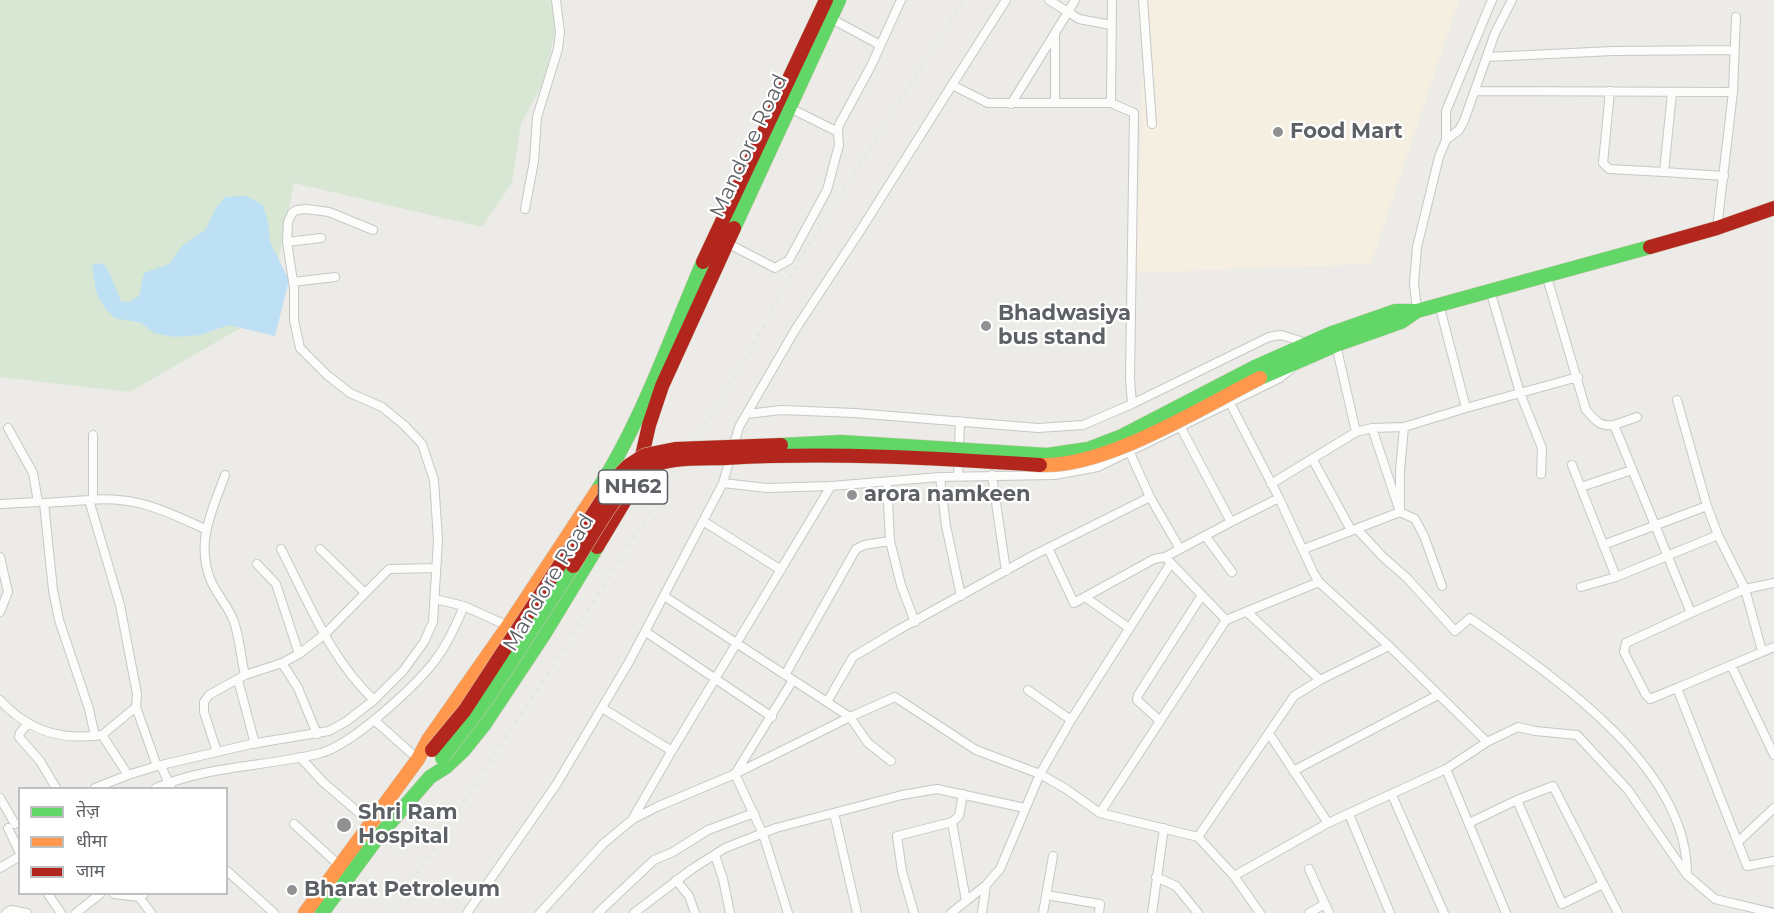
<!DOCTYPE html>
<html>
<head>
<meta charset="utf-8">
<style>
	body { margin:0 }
	#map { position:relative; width:1774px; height:913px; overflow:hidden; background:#ecebe7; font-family:Montserrat,"Noto Sans Devanagari",sans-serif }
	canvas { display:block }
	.legend { position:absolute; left:18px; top:787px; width:210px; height:108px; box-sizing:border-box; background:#fff; border:2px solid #bec0c1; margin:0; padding:8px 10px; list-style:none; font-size:18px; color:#5d6165 }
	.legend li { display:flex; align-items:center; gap:12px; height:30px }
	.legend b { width:30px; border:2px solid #bec0c1 }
</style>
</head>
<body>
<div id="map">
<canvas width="1774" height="913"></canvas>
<ul class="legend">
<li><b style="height:8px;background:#63d668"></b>तेज़</li>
<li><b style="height:8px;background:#ff974d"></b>धीमा</li>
<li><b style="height:8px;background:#b3261e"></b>जाम</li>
</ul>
</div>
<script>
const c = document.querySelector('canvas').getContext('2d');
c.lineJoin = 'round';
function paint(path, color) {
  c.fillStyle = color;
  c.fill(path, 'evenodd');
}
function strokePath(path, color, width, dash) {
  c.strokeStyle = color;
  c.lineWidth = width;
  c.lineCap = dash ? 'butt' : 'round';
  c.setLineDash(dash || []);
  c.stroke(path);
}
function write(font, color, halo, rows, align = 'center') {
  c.font = font + ' Montserrat,sans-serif';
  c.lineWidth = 4.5;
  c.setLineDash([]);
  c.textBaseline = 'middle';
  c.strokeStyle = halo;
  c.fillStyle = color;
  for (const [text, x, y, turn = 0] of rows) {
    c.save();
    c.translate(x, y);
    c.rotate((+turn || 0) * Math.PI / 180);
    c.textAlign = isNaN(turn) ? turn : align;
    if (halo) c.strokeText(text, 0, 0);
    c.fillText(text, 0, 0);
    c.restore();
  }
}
paint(new Path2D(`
	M1146 0H1459L1371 264 1135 273Z`), '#f5efe2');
paint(new Path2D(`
	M0 0H550L557 22 545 80 521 123 512 183 482 227 294 183 268 312 130 392 0 377Z`), '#d7e7d3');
paint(new Path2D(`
	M246 196 263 205 268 222 270 242 289 280 275 336 229 325 200 335 174 337 154 333 141 323 115 318 105 308 96 292 92 265 103 263C112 275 115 288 121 301L129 302 139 296 144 273 169 264 182 246 206 229 216 208 225 197Z`), '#bee0f4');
const street = new Path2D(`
	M1049 0 1068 12 1075 0
	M1143 0 1152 124
	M830 18 880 45
	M1487 57 1613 51 1733 50
	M952 85 1006 0
	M1475 91 1733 92
	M1610 91 1603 163 1609 169 1664 172 1672 93
	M1055 103V34
	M1111 103 1134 113 1130 378 1132 404
	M1011 104 1068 12 1079 19 1111 25
	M790 108 838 132
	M1446 140 1459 130 1464 121 1495 33 1512 0
	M1664 172 1724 176
	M525 209 534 161 537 117 558 49 560 32 556 0
	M1717 228 1733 92 1736 17
	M287 242 321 238
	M727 243 775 268 789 260 827 190 839 145 838 132 839 125 871 66 901 0
	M1546 274 1586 410C1595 420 1599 427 1614 425L1691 613 1745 589 1774 583
	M293 282 335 277
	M1439 304 1466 408 1520 393 1490 290
	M1417 311 1414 283 1417 247 1439 157 1446 140V111L1492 0
	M1336 345 1356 432
	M1677 400 1707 506
	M1230 403 1279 498 1231 522
	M747 414 781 410 855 413 1038 428 1083 425 1132 404 1269 337 1281 335 1307 343
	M1614 425 1637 417
	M1404 427 1466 408
	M1372 428 1404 427 1400 471V512L1415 519 1424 536 1442 586
	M93 435V500
	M1130 453 1150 497
	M1313 460 1351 530
	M1572 465 1616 577 1718 535 1707 506 1603 545
	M1541 474 1542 448 1520 393 1578 377
	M225 475C212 511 195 543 211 581 218 597 231 609 235 625 240 641 241 659 245 675
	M992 475 1006 571
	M958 476 960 421
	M940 477 946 526 961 596
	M723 483 767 488 831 486 940 477 1055 475 1098 467 1280 378 1291 369
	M1271 484 1356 432 1372 428 1400 512 1304 549
	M1581 487 1632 470
	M89 500 44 503 53 590 59 620 89 709 95 736
	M0 504 38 502 33 473 8 428
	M703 521 781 570
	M1357 529 1383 557 1407 578 1455 631 1470 618C1551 675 1688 765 1687 875
	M1718 535 1745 589 1762 651
	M1206 537 1232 572
	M890 541 901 585 915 622
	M1048 548 1074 603 1154 559 1165 557 1171 563 1071 720 1040 774 1066 789 1100 813 1226 620 1319 582 1313 572 1279 498
	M281 549C308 601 331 660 374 700
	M320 549 365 593
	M1180 549 1231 522 1181 428
	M0 557 8 592 0 612
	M1171 563 1226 620
	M257 564 276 584 299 654
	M1581 587 1616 577
	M1085 597 1129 628
	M464 606 508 626
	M1247 612 1320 680
	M646 632 772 717
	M1774 647 1677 688 1747 866 1774 861
	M282 663 298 688 317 734
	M1731 665 1774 755
	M785 675 856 549 864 545 890 541 887 482
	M238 680 255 744
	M1677 688 1650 699 1646 695 1624 652 1626 643 1691 613
	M1028 690 1071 720
	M0 700C26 729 60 741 99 735
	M827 702 853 657 898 630 1032 556 1150 497 1180 549 1165 557
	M136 707 157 766
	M602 708 672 751
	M374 720 418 759
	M1160 721 1137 700 1138 695 1202 595
	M27 724 20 733 19 737 40 761 56 788
	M1270 735 1328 823 1446 769 1487 742 1389 646
	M1487 742 1518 727 1535 731 1577 735 1628 790 1687 875 1715 899 1774 913
	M217 752 204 712V702L209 695 245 675 282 663 299 654 325 634 389 569 436 568
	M300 757 323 782 372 824
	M891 761 868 743 850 717 895 697 976 750 1040 774 1000 869 986 885 951 913
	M161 766 171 788
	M1446 769 1506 913
	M1293 771 1438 695
	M128 775 102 735 136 707 137 694 120 605 89 500C136 496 164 510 205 529
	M95 788 128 775 157 766 251 744 329 731 347 721 374 700 403 671 424 642 433 622 438 540 434 480 422 444 404 425 382 407 350 393 327 375 300 348 294 320V288L287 242 288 222 292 213 297 210 306 209 329 212 373 230
	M156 788C209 765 266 767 321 753 353 744 413 688 434 662 447 645 456 626 464 606L435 599
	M963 794 959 816 952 822 966 901
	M1392 795 1444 913
	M0 798 15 824
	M834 813 857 913
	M1100 813 1198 837 1294 696 1320 680 1389 646 1319 582
	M1349 814 1390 913
	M633 818 670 754 831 486
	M1469 823 1517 800
	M294 824 339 865
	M8 828 20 853
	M1198 837 1234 876 1328 823
	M1738 842 1774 808
	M715 855 723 879 730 913
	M0 868 20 856
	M1309 869 1329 913
	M226 870 274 913
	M1234 876 1260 913
	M1156 877 1176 886 1198 913
	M676 880 689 896 695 913
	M1603 884 1562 904 1517 800 1553 786 1618 913
	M48 894 61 913
	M114 894 139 897 144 894
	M1046 895 1100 904 1099 913
	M139 897 151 913
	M6 913 11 910 27 913
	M76 913 100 894
	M467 913 556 785 629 662 723 483 739 427 795 330 862 228 952 85 988 103H1111L1112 0
	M540 913 603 844 633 819 659 806 735 774 793 680 664 596
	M598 913 654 860 673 852 708 830 754 813
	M634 913 692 869 725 848 776 828 902 795 937 789 1025 808
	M788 913 763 834 735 774 850 717 793 680
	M914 913 902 871 897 836 952 822
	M982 913 986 885
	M1043 913 1053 856
	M1152 913 1164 828
	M1309 913 1325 904`);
const fast = new Path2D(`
	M734 228 839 0
	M1255 367 1332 333 1395 311H1417L1650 247
	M1260 378 1336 345 1401 322 1417 311
	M597 491C642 421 670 339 703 262
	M322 913 378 837 430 777 446 767 464 750 484 725 543 636 597 547`);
const slow = new Path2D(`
	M305 913 418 759 428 740 508 626 597 491`);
const jam = new Path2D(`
	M1650 247 1717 228 1774 208
	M703 262 826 0
	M597 547 636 482 649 425 662 386 734 228`);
strokePath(street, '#c6c7c7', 10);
strokePath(fast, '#d2c9b7', 15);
strokePath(slow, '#d2c9b7', 15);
strokePath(jam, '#d2c9b7', 15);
strokePath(street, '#fcfcfb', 8);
strokePath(fast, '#63d668', 14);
strokePath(slow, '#ff974d', 14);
strokePath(jam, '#b3261e', 14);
strokePath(new Path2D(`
	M392 913 565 646 745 360 804 252 963 0`), '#e3e2e2', 3, [1.5, 8]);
const fastBridge = new Path2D(`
	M781 445 841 442 1047 455 1088 449 1122 436 1255 367
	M442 758 486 701 573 566`);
const slowBridge = new Path2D(`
	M1040 465C1106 468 1202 407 1260 378`);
const jamBridge = new Path2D(`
	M573 566C589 542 619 485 642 471 666 456 699 459 726 458 832 452 936 458 1040 465
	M432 750 465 710 617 477 628 466 645 455 675 449 781 445`);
strokePath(fastBridge, '#d2c9b7', 15, []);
strokePath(slowBridge, '#d2c9b7', 15, []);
strokePath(jamBridge, '#d2c9b7', 15, []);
strokePath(fastBridge, '#63d668', 14);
strokePath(slowBridge, '#ff974d', 14);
strokePath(jamBridge, '#b3261e', 14);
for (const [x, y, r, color] of [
	[1278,132,6,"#8f9192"],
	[986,326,6,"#8f9192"],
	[852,495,6,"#8f9192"],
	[344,825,8,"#8f9192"],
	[292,890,6,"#8f9192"]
]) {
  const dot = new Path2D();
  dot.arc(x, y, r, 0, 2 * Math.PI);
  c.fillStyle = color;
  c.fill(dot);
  strokePath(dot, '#fff', 2);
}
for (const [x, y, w] of [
	[633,487,69]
]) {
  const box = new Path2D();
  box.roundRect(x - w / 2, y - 17, w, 34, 4.5);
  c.fillStyle = '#fff';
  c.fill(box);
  strokePath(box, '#5d6165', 1.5);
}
write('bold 20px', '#5d6165', null, [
	["NH62",633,487]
]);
write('bold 21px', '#5d6165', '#fff', [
	["Food Mart",1290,132],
	["Bhadwasiya",998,314],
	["bus stand",998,338],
	["arora namkeen",864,495],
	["Shri Ram",358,813],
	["Hospital",358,837],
	["Bharat Petroleum",304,890]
], 'left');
write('21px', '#5d6165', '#fff', [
	["Mandore Road",749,146,-65],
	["Mandore Road",549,583,-59]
]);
</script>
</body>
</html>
